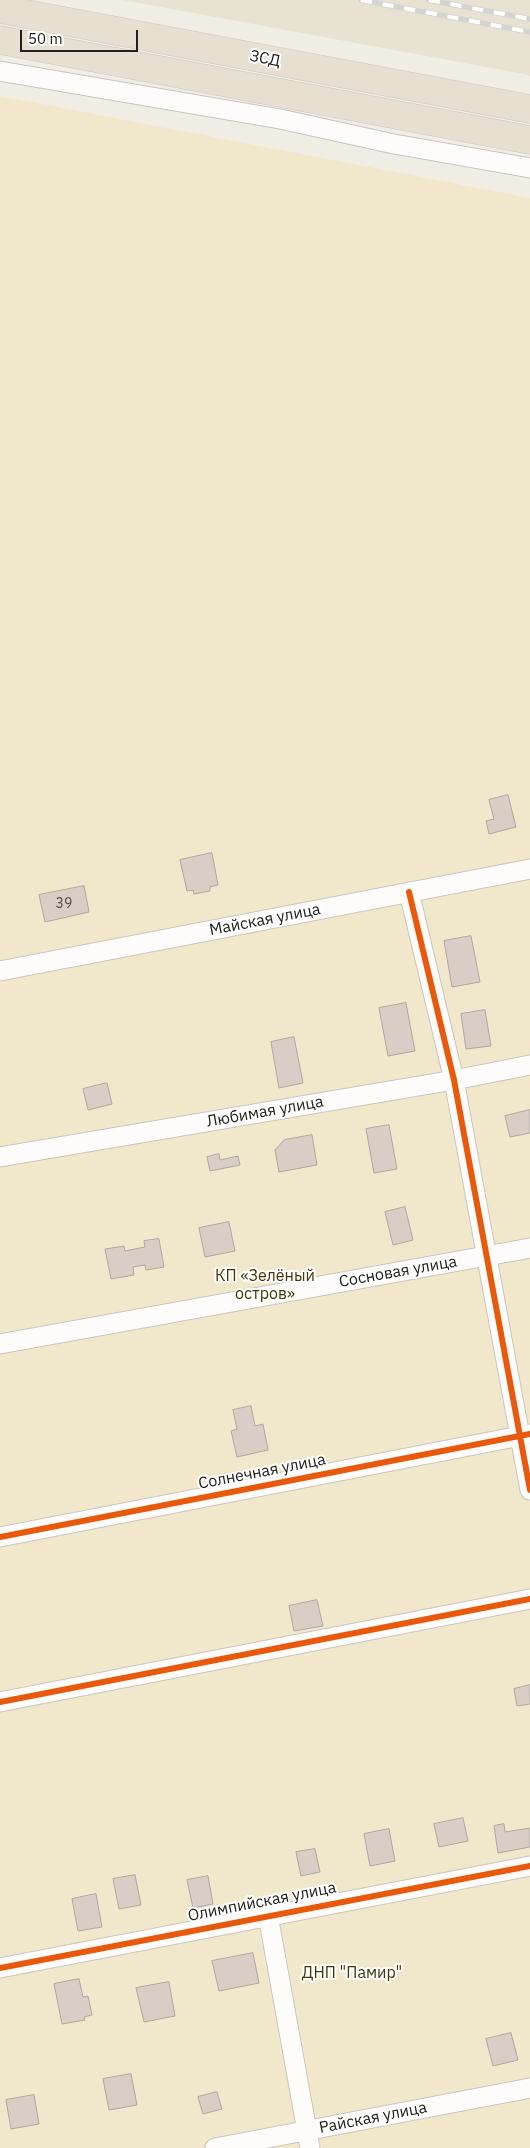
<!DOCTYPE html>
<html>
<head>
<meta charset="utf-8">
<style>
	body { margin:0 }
	#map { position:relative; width:530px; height:2148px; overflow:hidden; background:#f0ede5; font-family:"IBM Plex Sans",sans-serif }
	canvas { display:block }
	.scale { position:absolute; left:20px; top:30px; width:118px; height:22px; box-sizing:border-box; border:2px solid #21201a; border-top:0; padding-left:6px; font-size:15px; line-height:18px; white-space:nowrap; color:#21201a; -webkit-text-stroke:4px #fff; paint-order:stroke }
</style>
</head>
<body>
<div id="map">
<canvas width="530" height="2148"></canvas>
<div class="scale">50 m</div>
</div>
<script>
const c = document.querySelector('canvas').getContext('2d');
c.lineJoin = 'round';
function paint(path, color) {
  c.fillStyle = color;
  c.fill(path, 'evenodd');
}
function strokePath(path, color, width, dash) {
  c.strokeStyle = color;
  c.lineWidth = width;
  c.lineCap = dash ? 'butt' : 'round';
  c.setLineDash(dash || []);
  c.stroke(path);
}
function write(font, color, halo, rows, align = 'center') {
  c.font = font + ' "IBM Plex Sans",sans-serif';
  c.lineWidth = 4;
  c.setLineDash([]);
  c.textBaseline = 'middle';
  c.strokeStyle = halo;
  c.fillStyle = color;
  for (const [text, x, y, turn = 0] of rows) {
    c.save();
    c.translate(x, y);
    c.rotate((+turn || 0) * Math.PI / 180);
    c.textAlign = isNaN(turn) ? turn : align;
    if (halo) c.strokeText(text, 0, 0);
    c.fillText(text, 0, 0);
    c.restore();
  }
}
paint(new Path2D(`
	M123 0H530V76L524 74Z`), '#e7e2d2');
paint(new Path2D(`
	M0 96 530 198V2148H0Z`), '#f1e7cb');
const building = new Path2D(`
	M508 795 516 827 489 834 486 821 494 819 489 800Z
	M212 853 218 885 210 887V891L194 894 193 890 187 891 180 860Z
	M84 886 89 912 45 922 39 895Z
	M471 936 480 982 452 987 444 941Z
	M406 1003 415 1051 388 1056 379 1008Z
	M485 1010 491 1046 466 1049 461 1014Z
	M294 1037 303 1083 279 1088 271 1042Z
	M107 1083 112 1104 88 1110 83 1089Z
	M530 1110V1133L510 1137 505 1116Z
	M389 1125 397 1169 374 1173 366 1129Z
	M312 1135 317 1165 279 1172 275 1150 284 1140Z
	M219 1154 220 1160 238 1156 240 1165 210 1171 207 1157Z
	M405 1207 413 1240 393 1245 385 1212Z
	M229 1222 235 1251 205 1257 199 1228Z
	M159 1239 164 1267 146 1270 145 1265 133 1267 134 1275 111 1279 105 1249 124 1246 125 1251 145 1247 144 1241Z
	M251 1406 255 1426 263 1424 268 1450 237 1457 231 1431 237 1429 233 1410Z
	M317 1600 323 1626 294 1631 289 1606Z
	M530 1685V1704L517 1706 514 1689Z
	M463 1818 468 1841 439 1847 434 1824Z
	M504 1824 505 1832 530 1828V1847L498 1853 494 1826Z
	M389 1829 395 1861 370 1866 364 1834Z
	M315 1849 320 1872 301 1876 296 1852Z
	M135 1875 141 1905 119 1909 113 1879Z
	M208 1876 213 1904 193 1908 187 1880Z
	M96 1894 102 1927 78 1931 72 1899Z
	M253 1953 259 1983 219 1991 212 1961Z
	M79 1979 83 1997 88 1996 92 2015 84 2017 85 2020 62 2024 54 1984Z
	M169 1982 175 2016 144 2022 136 1988Z
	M511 2033 518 2060 493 2066 486 2039Z
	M131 2074 137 2105 109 2110 103 2079Z
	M217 2092 222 2109 203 2114 198 2097Z
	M34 2095 39 2124 11 2129 6 2100Z`);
paint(building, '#dacdc5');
strokePath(building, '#ada9a4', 1);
const minor = new Path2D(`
	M0 71 280 119 394 144 530 168
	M409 892 454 1080 530 1490
	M0 971 530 869
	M0 1157 454 1080 530 1065
	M0 1344 530 1248
	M0 1537 530 1434
	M0 1702 530 1599
	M268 1915 310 2148
	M0 1968 530 1866
	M215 2148 530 2088`);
const highway = new Path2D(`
	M0 9 530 109
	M0 40 530 140`);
strokePath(minor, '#c9c6c0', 21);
strokePath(highway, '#c9c8c3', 29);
strokePath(minor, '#fdfcfb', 19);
strokePath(highway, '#e7dfd1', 28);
const rail = new Path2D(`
	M361 0 530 32
	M429 0 530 19`);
strokePath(rail, '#d6d4d2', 5.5);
strokePath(rail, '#fff', 4, [11]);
strokePath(new Path2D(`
	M409 892 454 1080 530 1490
	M0 1537 530 1434
	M0 1702 530 1599
	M0 1968 530 1866`), '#e8590c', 6);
write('14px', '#4f4b45', null, [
	["39",64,904]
]);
write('16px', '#21201a', '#fff', [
	["ЗСД",265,59,11],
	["Майская улица",265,920,-11],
	["Любимая улица",265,1112,-10],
	["Сосновая улица",398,1272,-10],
	["Солнечная улица",262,1472,-11],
	["Олимпийская улица",262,1902,-11],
	["Райская улица",373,2118,-11]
]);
write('16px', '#433505', '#fff', [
	["КП «Зелёный",265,1276],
	["остров»",265,1294],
	["ДНП \"Памир\"",352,1973]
]);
</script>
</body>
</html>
